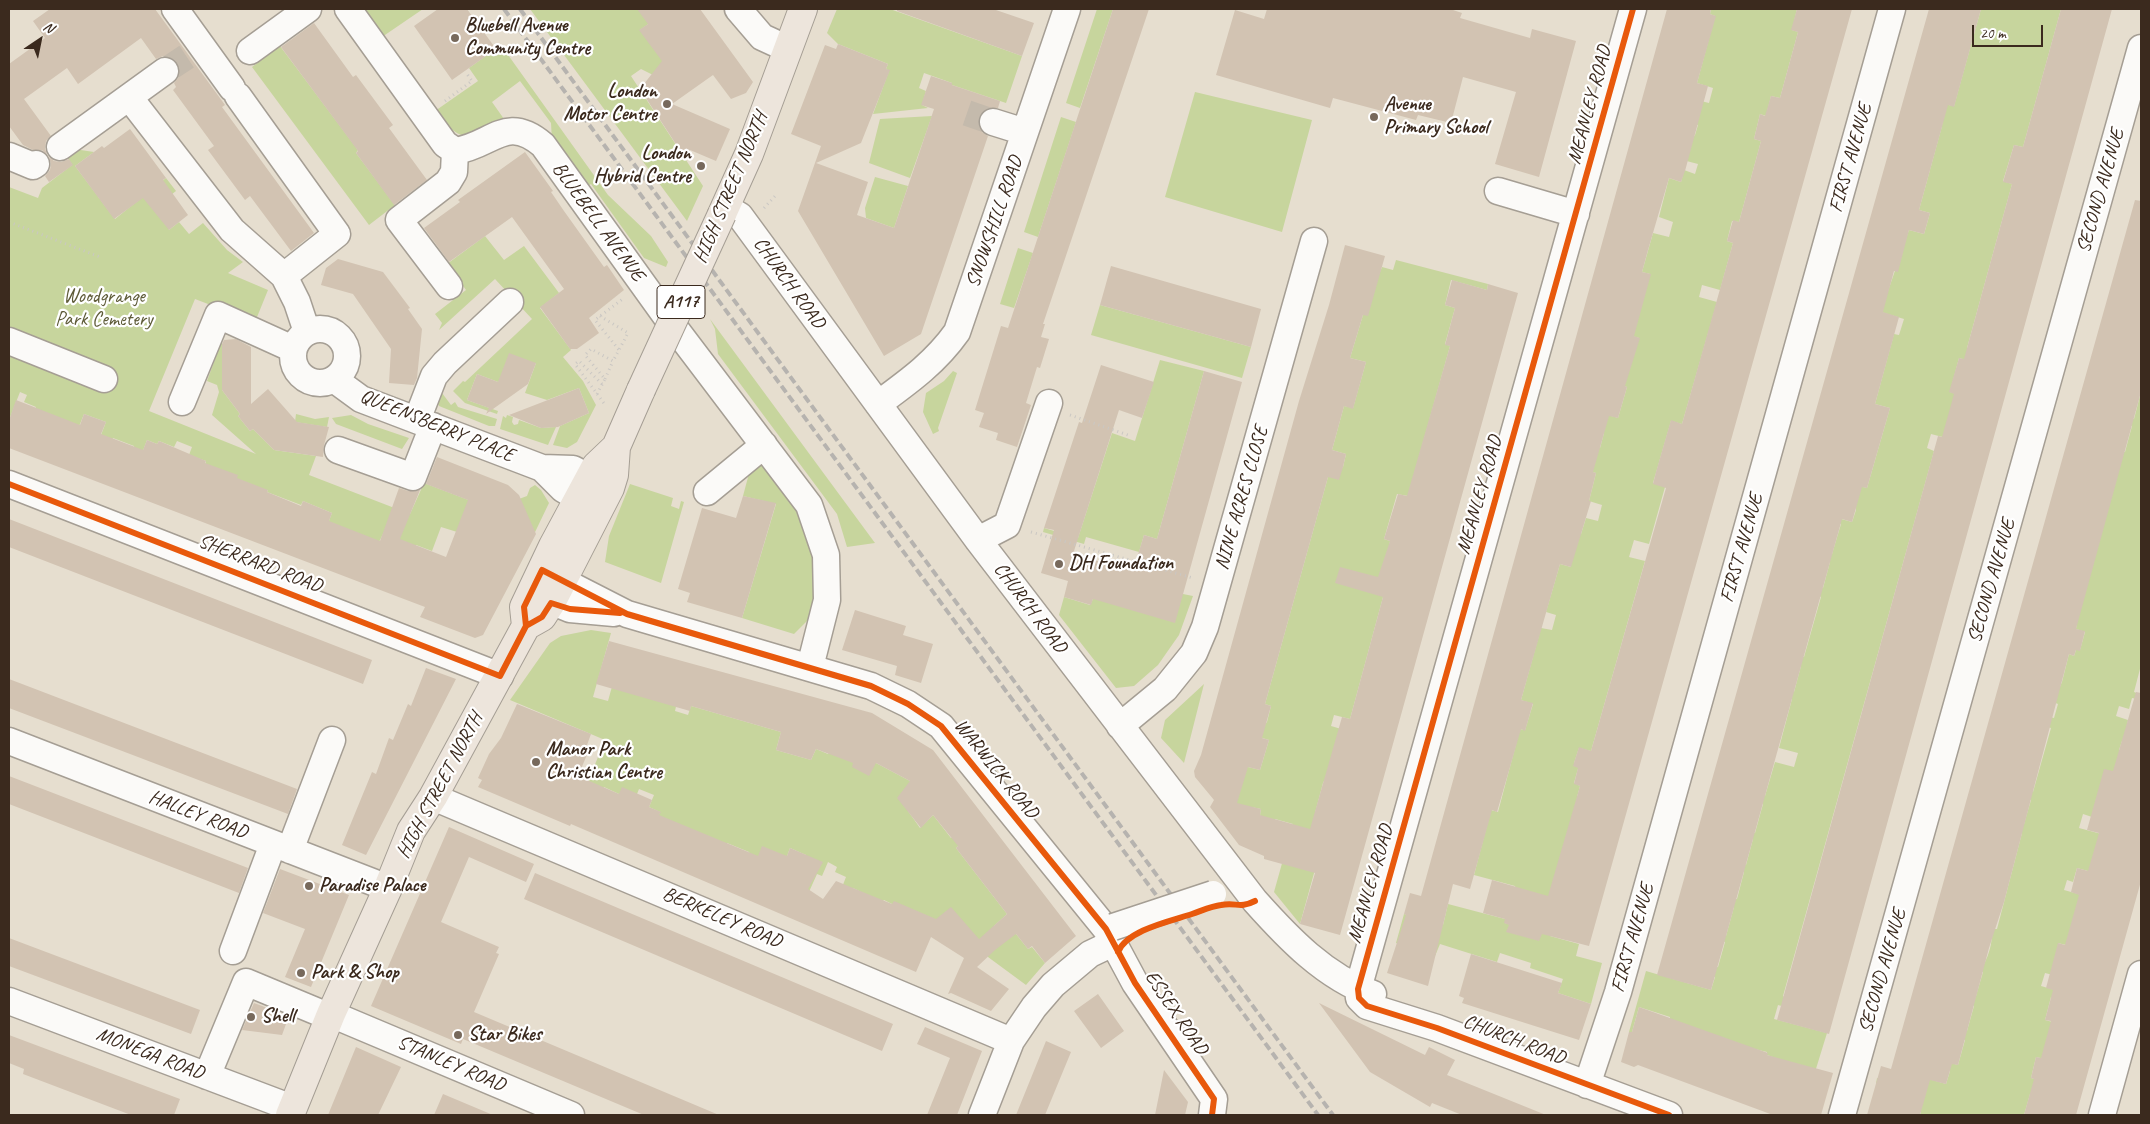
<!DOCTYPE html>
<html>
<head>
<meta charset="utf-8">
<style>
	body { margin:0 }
	#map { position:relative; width:2150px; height:1124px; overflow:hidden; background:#e6decf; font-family:Caveat,sans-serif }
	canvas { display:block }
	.frame { position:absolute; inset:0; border:10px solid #3b2a1e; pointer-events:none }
	.north { position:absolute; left:15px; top:15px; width:50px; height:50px; -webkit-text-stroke:4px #fff; paint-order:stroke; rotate:34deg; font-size:14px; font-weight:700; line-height:20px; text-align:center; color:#3b2a1e }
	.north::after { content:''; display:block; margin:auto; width:18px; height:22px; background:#3b2a1e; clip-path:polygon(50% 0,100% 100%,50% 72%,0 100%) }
	.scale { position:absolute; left:1972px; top:25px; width:71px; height:22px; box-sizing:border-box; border:2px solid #3b2a1e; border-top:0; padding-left:6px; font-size:15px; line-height:18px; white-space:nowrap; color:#3b2a1e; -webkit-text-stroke:4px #fff; paint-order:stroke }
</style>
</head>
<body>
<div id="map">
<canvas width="2150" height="1124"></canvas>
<div class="frame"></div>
<div class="north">N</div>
<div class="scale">20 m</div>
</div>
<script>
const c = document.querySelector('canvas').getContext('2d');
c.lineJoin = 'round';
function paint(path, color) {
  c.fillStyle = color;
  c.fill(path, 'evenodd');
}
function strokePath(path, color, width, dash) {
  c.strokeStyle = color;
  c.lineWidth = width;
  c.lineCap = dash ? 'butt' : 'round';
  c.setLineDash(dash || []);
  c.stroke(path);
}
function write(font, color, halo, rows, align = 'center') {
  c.font = font + ' Caveat,sans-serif';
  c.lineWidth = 4.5;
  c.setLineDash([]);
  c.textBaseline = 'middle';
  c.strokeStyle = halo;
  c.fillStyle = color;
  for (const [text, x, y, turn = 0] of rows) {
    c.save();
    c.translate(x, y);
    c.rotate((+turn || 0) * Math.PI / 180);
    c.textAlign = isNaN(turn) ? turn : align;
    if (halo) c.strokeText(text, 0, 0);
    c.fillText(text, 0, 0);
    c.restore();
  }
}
paint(new Path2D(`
	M362 9H423L382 37Z
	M530 9H647L652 16 662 9 666 11 640 30 654 39 673 85 641 69 631 76 703 186 687 221Z
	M837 9H890L1022 56 1006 103 952 85V83L924 73 919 88 926 91 922 105 928 108 873 114 889 71 886 69 888 64 838 44 827 33Z
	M1097 9H1113L1080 108 1066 103Z
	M1711 9H1797L1792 30 1798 32 1780 98 1771 96 1766 116 1760 114 1754 139 1761 141 1739 222 1732 221 1727 241 1733 243 1720 290 1702 285 1699 297 1717 302 1682 424 1671 421 1653 483 1665 487 1649 544 1634 540 1629 557 1645 561 1591 751 1579 748 1574 763 1579 765 1574 783 1580 786 1577 797 1602 803 1550 936 1579 944 1576 956 1602 963 1591 1004 1558 993 1563 979 1530 968 1531 963 1500 953 1497 962 1440 944 1435 956 1396 943 1404 914 1443 925 1448 904 1505 919V923L1524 929 1515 886 1474 875 1491 810 1498 812 1520 729 1525 730 1533 704 1521 700 1541 628 1552 630 1556 615 1546 612 1560 564 1571 567 1569 531 1581 534 1586 518 1598 521 1602 505 1589 501 1596 473 1586 470 1593 446 1600 448 1604 433 1602 413 1618 418 1627 387 1611 382 1639 338 1625 334 1650 274 1642 272 1653 233 1669 237 1673 222 1659 217 1669 178 1681 182 1684 170 1695 174 1698 164 1675 158 1695 135 1698 125 1687 122 1701 101 1709 103 1713 88 1697 83 1715 16 1710 14Z
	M1981 9H2061L2023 147 2014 145 2003 181 2012 184 1967 348 1985 365 1959 358 1950 392 1975 399 1962 442 1931 434 1927 448 1934 451 1783 996 1806 1013 1778 1005 1774 1019 1827 1033 1815 1072 1767 1055V1052L1734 1044 1670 1020V1017L1639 1007 1632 1032H1629L1646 971 1711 990 1715 977 1692 970 1718 967 1725 942 1701 935 1726 936 1734 907 1711 901 1737 899 1744 872 1721 866 1746 865 1753 839 1730 833 1732 827 1755 833 1763 804 1740 797 1742 789 1765 796 1775 762 1794 767 1798 753 1779 748 1792 699 1769 693 1794 692 1801 666 1779 659 1804 657 1821 597 1800 582 1823 588 1830 562 1810 548 1832 554 1841 524 1820 513 1852 522 1856 510 1852 484 1867 488 1890 408 1875 404 1894 334 1899 335 1904 319 1878 311 1888 291 1909 230 1924 234 1930 213 1919 210 1942 126 1943 104 1954 106Z
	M501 45 608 195 651 236 668 262 666 267 644 258 591 184 586 187 552 141 551 123 520 81 492 102 504 119C467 138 464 147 435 111L478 81 469 68Z
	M280 46 358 150 356 153 395 205 369 225 252 67Z
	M1195 92 1312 120 1282 232 1165 197Z
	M932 116 910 178 869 163 880 119Z
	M1061 117 1076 122 1038 237 1024 232Z
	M74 149 94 152 75 166 115 219 166 178 176 191 162 202 169 230 179 222 189 234 203 223 227 250 243 262 228 273 268 290 255 322 195 299 149 411 256 454 212 415 219 392 217 385 207 381 222 340V390L240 414 238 416 250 431 253 429 274 450 316 456 309 475 410 514 424 483 492 509 527 496 530 488 535 485 541 490 549 503 525 553 441 527 432 551 416 545 414 549 384 532 379 542 321 541 332 513 303 501 301 505 267 492 268 490 250 491 205 465 206 461 189 455 192 447 177 441 174 447 159 441 157 444 147 440 136 469 134 446 113 438 106 457 94 453 106 422 84 414 72 444 28 427 36 407 24 402 27 395 20 392 9 420V187L38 198 42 188 72 165 66 155Z
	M875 177 908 186 894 228 866 218 865 208Z
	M485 236 504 260 524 246 559 293 540 308 571 350 563 357 583 381 596 405 577 442 567 448 553 445 560 426 589 413 579 388 547 400 525 393 536 363 498 382 477 374 467 400 498 411 497 414 465 403 453 391 463 381 465 382 532 319 495 279 439 330 442 323 435 314 466 290 447 264Z
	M1018 248 1033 253 1014 308 1000 304Z
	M1396 260 1488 284 1487 290 1451 280 1445 305 1455 308 1445 344 1450 346 1408 496 1397 494 1384 539 1390 541 1383 597 1350 719 1334 715 1331 726 1348 731 1323 783 1315 813 1324 837 1300 924 1274 892 1293 824 1275 819 1272 832 1260 815 1261 809 1251 807 1235 808 1244 766 1260 770 1269 740 1256 736 1267 722 1271 706 1265 704 1328 477 1343 467 1346 454 1332 450 1344 406 1353 408 1366 362 1350 358 1363 315 1382 267 1393 270Z
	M1100 305 1251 347 1242 378 1091 335Z
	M710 319 875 543 847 547 837 514 718 354 715 329Z
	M1160 360 1204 371 1157 539 1144 535 1139 552 1086 537 1084 544 1043 532 1044 528 1078 538 1112 433 1135 441Z
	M953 371 957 373 938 428 939 431 933 434 923 412 926 393 944 381Z
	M439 389 451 405 455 402 458 407 497 419 495 426H489L439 406 437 402Z
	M2141 392V665L2134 692 2141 695V700L2132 698 2129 709 2119 706 2116 716 2128 720 2127 725 2141 729V734H2138L2122 741 2119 750 2127 753 2092 817 2083 814 2079 828 2120 839 2110 877 2077 868 2073 882 2067 880 2064 890 2103 901 2066 945 2058 943 2057 976 2045 973 2041 986 2076 996 2051 997 2045 1020 2068 1026 2049 1060 2036 1057 2031 1078 2063 1087 2030 1094 2024 1115H1920L1921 1112 1906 1108 1897 1095 1891 1115H1885L1892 1089 1876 1084 1877 1078 1911 1087 1929 1079 1946 1084 1950 1071 1933 1058 1958 1065 1965 1040 1938 1033 1967 1031 1974 1006 1971 1004 1976 996 1983 972 1980 971C1988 959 1993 943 1992 929H1997L2022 833 1996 825 2024 824 2031 800 2008 793 2033 792 2051 728 2028 722 2031 712 2054 718 2058 704 2053 702 2062 682 2069 654 2074 656 2076 650H2080L2085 632 2076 629 2102 446 2125 452 2132 426 2109 420 2111 413 2134 419Z
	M296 414 315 419 329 417 327 427 295 422Z
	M351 415 368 424 409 438 402 449 336 424 332 418Z
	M507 415 513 417 512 422 514 425 518 424 519 420 541 428 556 427 548 445 500 429 503 416 506 418Z
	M761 458 805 516 818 584 811 617 794 634 742 618 776 504 743 496 751 466Z
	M630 484 673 498 671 506 679 509 681 501 684 502 661 583 605 562 609 536Z
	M1183 594 1193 596 1179 635 1158 665 1134 686 1116 688 1059 615 1064 597 1090 605 1093 599Z
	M591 630 611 633 593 697 608 701 616 672 677 702 675 711 688 715 691 706 781 732 776 750 811 760 816 749 828 754 831 748 876 763 910 781 908 811 920 828 933 815 951 838 962 831 967 838 956 848 1007 914 994 926 1016 934 1028 949 1032 947 1045 963 1026 985 988 957 974 942 937 922 888 913 892 904 884 900 882 902 853 888 844 909 835 905 846 877 835 872 837 867 828 862 822 876 817 874 808 894 802 866 806 855 790 848 787 856 753 869 749 852 727 843 722 855 653 830 660 812 649 807 654 795 639 789 627 819 619 794 604 787 595 808 571 823 605 740 510 700 550 643 561 636Z
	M1204 684 1184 763 1161 738 1165 720Z`), '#c7d59d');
paint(new Path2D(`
	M50 9H155L225 105 222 107 314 233 291 251 250 196 245 200 208 150 214 146 173 90 176 87 174 83 179 77 180 70 177 63 171 57 163 56 156 59 141 38 78 84 67 68 24 99 51 136 46 141 45 148 47 155 42 150H33L23 145 9 126V64L45 38 33 21Z
	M438 9H467L496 49 452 80 414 26Z
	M637 9H700L753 82 746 93 731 99 713 75 672 104 730 129 716 161 690 150 683 155 640 89 662 61 639 30 648 24Z
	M897 9H993L1034 23 1022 56 897 11Z
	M1113 9H1149L1043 324H1045L1041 337 1049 339 1040 368 1037 367 1026 403 1031 405 1017 447 996 440 998 433 979 427 984 413 975 410 1001 326 1008 328Z
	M1267 9H1450L1462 13 1460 18 1530 38 1532 29 1576 41 1539 177 1495 164 1516 92 1463 77 1451 123 1418 115 1416 120 1333 98 1330 108 1216 75 1235 10 1264 19Z
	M1667 9H1711L1710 14 1716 16 1697 83 1708 86 1685 171 1681 182 1669 178 1648 250 1642 272 1651 274 1634 336 1640 338 1625 386 1627 387 1618 418 1609 416 1593 472 1596 473 1589 501H1591L1571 567 1560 564 1521 700 1533 703 1525 731 1521 729 1497 812 1492 810 1470 889 1453 884 1428 986 1387 973 1406 915 1404 914 1410 893 1421 896Z
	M1797 9H1852L1589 946 1542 934 1539 941 1506 932 1509 925 1504 923 1505 919 1483 913 1492 880 1548 896 1580 786 1574 784 1578 768 1573 766 1579 747 1591 751 1666 488 1653 484 1656 472 1671 420 1682 424 1733 243 1727 241 1733 220 1739 222 1761 141 1754 139 1760 114 1765 116 1771 96 1780 98 1798 32 1791 30Z
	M1929 9H1981L1954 107 1948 105 1919 210 1930 213 1924 234 1909 230 1898 272 1894 271 1883 312 1899 317 1875 404 1890 408 1867 488 1862 487 1852 522 1842 519 1711 990 1657 975Z
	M2061 9H2112L1829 1034 1777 1020 1938 436 1942 437 1954 394 1949 392 1959 358 1964 359 2012 184 2003 182 2014 145 2023 147Z
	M314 23 353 77 356 75 393 125 389 128 427 180 394 205 356 153 358 151 281 47Z
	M838 44 888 64 886 69 890 70 861 143 816 163 868 182 857 215 894 228 934 109 921 105 931 76 952 83V85L1000 101 998 108H989L983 111 979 117V126L982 132 988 136 921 334 884 356 798 211 821 146 791 134 825 45 836 49Z
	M130 129 166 178 163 180 188 215 169 230 143 198 114 219 75 166 102 146 104 148Z
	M525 152 553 191 551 192 564 211 604 267 607 265 624 290 589 318 599 333 577 349H570L540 307 564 289 512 217 449 262 424 228 460 202 458 200Z
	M49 157 54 161 61 162 69 159 73 165 49 182 45 176 50 170 51 164Z
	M2135 200 2141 201V392L2076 629 2085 631 2080 651 2076 650 2074 656 2069 654 2004 902 1989 948 1958 1065 1952 1064 1946 1084 1930 1080 1920 1115H1867L1881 1066 1891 1069Z
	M1345 245 1385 256 1368 316 1363 315 1350 358 1366 362 1353 409 1344 406 1332 450 1346 454 1343 467 1339 480 1328 477 1265 704 1271 706 1262 738 1269 740 1260 770 1248 767 1237 803 1261 809 1260 815 1310 829 1342 717 1350 719 1383 597 1335 583 1340 567 1378 577 1390 541 1384 539 1398 494 1407 496 1450 346 1445 345 1455 308 1445 305 1452 280 1487 290 1488 284 1518 293 1340 935 1300 924 1315 873 1264 859V856L1239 845 1210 807 1214 800 1195 777 1194 771 1201 755 1299 401 1329 305Z
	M338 259 383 272 410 308 408 309 422 329 417 378 414 385 389 383 391 349 353 294 321 285 326 268Z
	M1111 266 1261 309 1251 347 1100 305Z
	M236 339 251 347V404L268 389 297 422 329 427 324 445 323 457 274 450 253 429 250 431 238 416 240 414 222 390V344L224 340Z
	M509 353 536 363 528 384 486 414 489 408 467 400 477 374 498 382Z
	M1101 365 1154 382 1142 418 1119 410 1074 551H1077L1076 555 1133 571 1144 535 1157 539 1204 371 1242 382 1175 623 1093 599 1091 605 1064 597 1068 581 1041 573 1054 530 1044 528 1079 422 1082 423Z
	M579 388 589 413 558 427 541 428 509 415Z
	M16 400 80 425 84 414 106 422 101 434 143 450 147 440 157 444 159 441 206 461 205 463 238 475 237 478 268 490 267 492 301 506 303 501 332 513 329 521 380 541 399 488 408 491 420 490 400 539 446 557 468 500 426 484 437 457 508 485 519 495 536 534 483 635 475 638 420 617 425 607 396 596 9 448V420Z
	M743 496 776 503 742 618 687 602 690 593 678 589 702 508 736 518Z
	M9 519 372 660 363 684 9 547Z
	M855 610 906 626 903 635 933 644 921 683 895 675 897 666 842 650Z
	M609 641 872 713 933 750 1076 936 1045 963 1032 946 1028 949 1016 934 995 950 977 967 1009 989 991 1011 951 993 948 994 964 958 931 937 916 972 571 824 570 826 478 787 482 780 478 778 489 754 501 738 517 704 591 734 587 745 589 750 578 776 619 794 622 787 652 800 649 807 661 812 659 815 758 856 762 846 787 856 790 848 823 862 808 889 823 899 836 881 892 904 894 901 936 919 951 907 979 939 1007 914 956 848 958 846 933 815 921 828 897 798 910 781 876 763 869 776 852 767 853 763 816 749 811 760 776 750 781 732 691 706 690 711 596 684Z
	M426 668 456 679 366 855 342 845 372 772 376 774 389 738 393 740 408 704 411 706Z
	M9 679 297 789 288 814 9 708Z
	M2136 692 2141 693V881L2076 1115H2024L2034 1079 2031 1078 2036 1057 2041 1058 2051 1021 2045 1020 2053 990 2046 988 2058 943 2065 945 2079 895 2071 892 2077 868 2088 871 2099 833 2087 830 2104 769 2113 771Z
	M9 776 248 868 239 893 9 804Z
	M449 827 534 864 526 882 469 857 441 922 499 947 496 953 499 954 474 1012 719 1115H644L463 1039 461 1044 371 1006Z
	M280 869 349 895 311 987 285 977 305 929 263 913Z
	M535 873 893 1024 882 1051 524 899Z
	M9 938 200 1010 191 1034 9 966Z
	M1471 954 1562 983 1558 993 1591 1004 1579 1040 1462 1003 1464 998 1459 996Z
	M1098 994 1124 1031 1101 1048 1074 1011Z
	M254 1003 289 1016 282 1035 242 1030Z
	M1319 1003 1425 1055 1429 1047 1455 1060 1447 1075 1546 1115H1462L1432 1103 1430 1107 1370 1072Z
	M1639 1007 1768 1053 1767 1055 1833 1073 1821 1115H1773L1638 1065 1634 1067 1621 1062 1629 1032H1632Z
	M925 1027 982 1051 957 1115H927L950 1058 917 1044Z
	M9 1035 180 1099 174 1115H131L23 1074 24 1069 9 1063Z
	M1046 1041 1071 1052 1045 1115H1016Z
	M356 1047 401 1067 378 1115H328Z
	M1164 1070 1188 1102 1185 1115H1155Z
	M443 1094 493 1115H434Z`), '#d2c3b2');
strokePath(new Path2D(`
	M165 71 189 55
	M967 113 993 122`), '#c4baac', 26, [26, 13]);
const minor = new Path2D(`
	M175 9 232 88
	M348 9 445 144 455 151C492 146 506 113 543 145L668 319 809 505 826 555 827 600 810 667
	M738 9 762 37 788 49
	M1633 9 1358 989 1359 998 1367 1006 1437 1028 1669 1115
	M250 51 308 9
	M238 96 337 234 284 276
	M129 97 232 230 284 276 297 302 307 332
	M993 122 1025 132
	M60 147 165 71
	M9 156 33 166 36 164
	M1498 191 1576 214
	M725 207 740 216 978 540 1255 901C1288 938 1325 977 1373 994
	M449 286 399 220 448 182 454 172 455 151
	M293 356a27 27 0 1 1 54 0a27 27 0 1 1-54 0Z
	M9 341 104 379
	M335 380 361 399 542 468 573 469 608 487
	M182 402 218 315 293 349
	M878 404C908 382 935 363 957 332L1067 9
	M417 420 434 376 445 363 510 302
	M338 450 413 477 433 426
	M542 468 563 489 597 509
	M9 484 500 676
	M707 492 764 445
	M978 540 1007 525 1049 403
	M543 571 627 614 871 686 908 704 941 726 1106 929 1135 983 1214 1099 1212 1115
	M531 593 570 609 614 613
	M1120 726 1165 689 1194 653 1205 627 1314 241
	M9 741 388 888
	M433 797 1011 1041
	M290 850 332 740
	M233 951 273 844
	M9 1001 292 1108
	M331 1014 571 1115
	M207 1076 246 982 330 1017
	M1587 1085 1618 992 1892 9
	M982 1115 1011 1041 1034 1007 1053 985 1090 954 1113 943
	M1842 1115 2141 48
	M2102 1115 2141 974`);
const major = new Path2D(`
	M722 214 749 154 803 9
	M526 626 542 617 551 603 610 488 614 475 616 447 641 390
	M290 1115 331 1014 388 888 411 831 433 797 526 626 524 607 553 546 596 466 616 447`);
strokePath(minor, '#a59e94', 29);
strokePath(major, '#a59e94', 30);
strokePath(new Path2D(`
	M445 101 472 81 467 74
	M764 208 776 195
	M9 222 100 257
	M600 316 628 333 619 350
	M605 379 613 361
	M602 384 579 361 575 364 606 406
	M597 394 605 379 585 355 591 349 613 361 619 350 595 320 624 298
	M1070 415 1128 435
	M1031 532 1193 578`), '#cac7c3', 3, [1, 4]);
strokePath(minor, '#fbfaf8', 26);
strokePath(major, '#ede5dc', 28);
strokePath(new Path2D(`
	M504 9 1318 1115
	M520 9 1333 1115`), '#b6b3af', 4, [8, 4]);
const minorBridge = new Path2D(`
	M1113 927 1213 894`);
const majorBridge = new Path2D(`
	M641 390 722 214`);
strokePath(minorBridge, '#a59e94', 29, []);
strokePath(majorBridge, '#a59e94', 30, []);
strokePath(minorBridge, '#fbfaf8', 26);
strokePath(majorBridge, '#ede5dc', 28);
strokePath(new Path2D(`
	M1633 9 1358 989 1359 998 1367 1006 1437 1028 1669 1115
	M9 484 500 676 526 626 524 607 542 570 627 614 871 686 908 704 941 726 1106 929 1135 983 1214 1099 1212 1115
	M526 626 542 617 551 603 570 609 620 613
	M1118 952C1127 930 1171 921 1192 914 1201 911 1212 906 1221 905 1237 902 1239 909 1255 901`), '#e8590c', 6);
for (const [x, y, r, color] of [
	[455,38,5,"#77695c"],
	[667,104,5,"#77695c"],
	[1374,117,5,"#77695c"],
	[701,166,5,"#77695c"],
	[1059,564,5,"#77695c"],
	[536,762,5,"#77695c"],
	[309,886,5,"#77695c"],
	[301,973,5,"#77695c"],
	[251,1017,5,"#77695c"],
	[458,1035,5,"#77695c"]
]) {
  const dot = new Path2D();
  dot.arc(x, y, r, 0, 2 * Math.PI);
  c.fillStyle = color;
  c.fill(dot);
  strokePath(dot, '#fff', 2);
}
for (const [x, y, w] of [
	[681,302,48]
]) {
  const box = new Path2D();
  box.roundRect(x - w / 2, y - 16.5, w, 33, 4);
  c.fillStyle = '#fff';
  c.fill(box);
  strokePath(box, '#3b2a1e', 1);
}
write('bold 19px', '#3b2a1e', null, [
	["A117",681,302]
]);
write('bold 20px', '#3b2a1e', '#fff', [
	["Bluebell Avenue",465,26],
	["Community Centre",465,49],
	["London",657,92,"right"],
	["Motor Centre",657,115,"right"],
	["Avenue",1384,105],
	["Primary School",1384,128],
	["London",691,154,"right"],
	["Hybrid Centre",691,177,"right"],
	["DH Foundation",1069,564],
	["Manor Park",546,750],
	["Christian Centre",546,773],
	["Paradise Palace",319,886],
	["Park & Shop",311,973],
	["Shell",261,1017],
	["Star Bikes",468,1035]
], 'left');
write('20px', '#3b2a1e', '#fff', [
	["MEANLEY ROAD",1590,105,-75],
	["FIRST AVENUE",1851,158,-74],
	["HIGH STREET NORTH",731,188,-67],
	["SECOND AVENUE",2101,191,-74],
	["BLUEBELL AVENUE",598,222,54],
	["SNOWSHILL ROAD",995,222,-71],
	["CHURCH ROAD",789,283,54],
	["QUEENSBERRY PLACE",437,426,22],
	["MEANLEY ROAD",1480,495,-74],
	["NINE ACRES CLOSE",1242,498,-74],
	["FIRST AVENUE",1742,548,-74],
	["SHERRARD ROAD",260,564,21],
	["SECOND AVENUE",1992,581,-74],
	["CHURCH ROAD",1030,608,53],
	["WARWICK ROAD",996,769,51],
	["HIGH STREET NORTH",440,786,-62],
	["HALLEY ROAD",198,815,21],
	["MEANLEY ROAD",1371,884,-74],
	["BERKELEY ROAD",722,918,23],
	["FIRST AVENUE",1633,938,-74],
	["SECOND AVENUE",1883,971,-74],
	["ESSEX ROAD",1176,1013,56],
	["CHURCH ROAD",1514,1040,21],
	["MONEGA ROAD",150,1054,21],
	["STANLEY ROAD",451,1064,23]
]);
write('20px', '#5e5b38', '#fff', [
	["Woodgrange",104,297],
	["Park Cemetery",104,320]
]);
</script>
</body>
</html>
